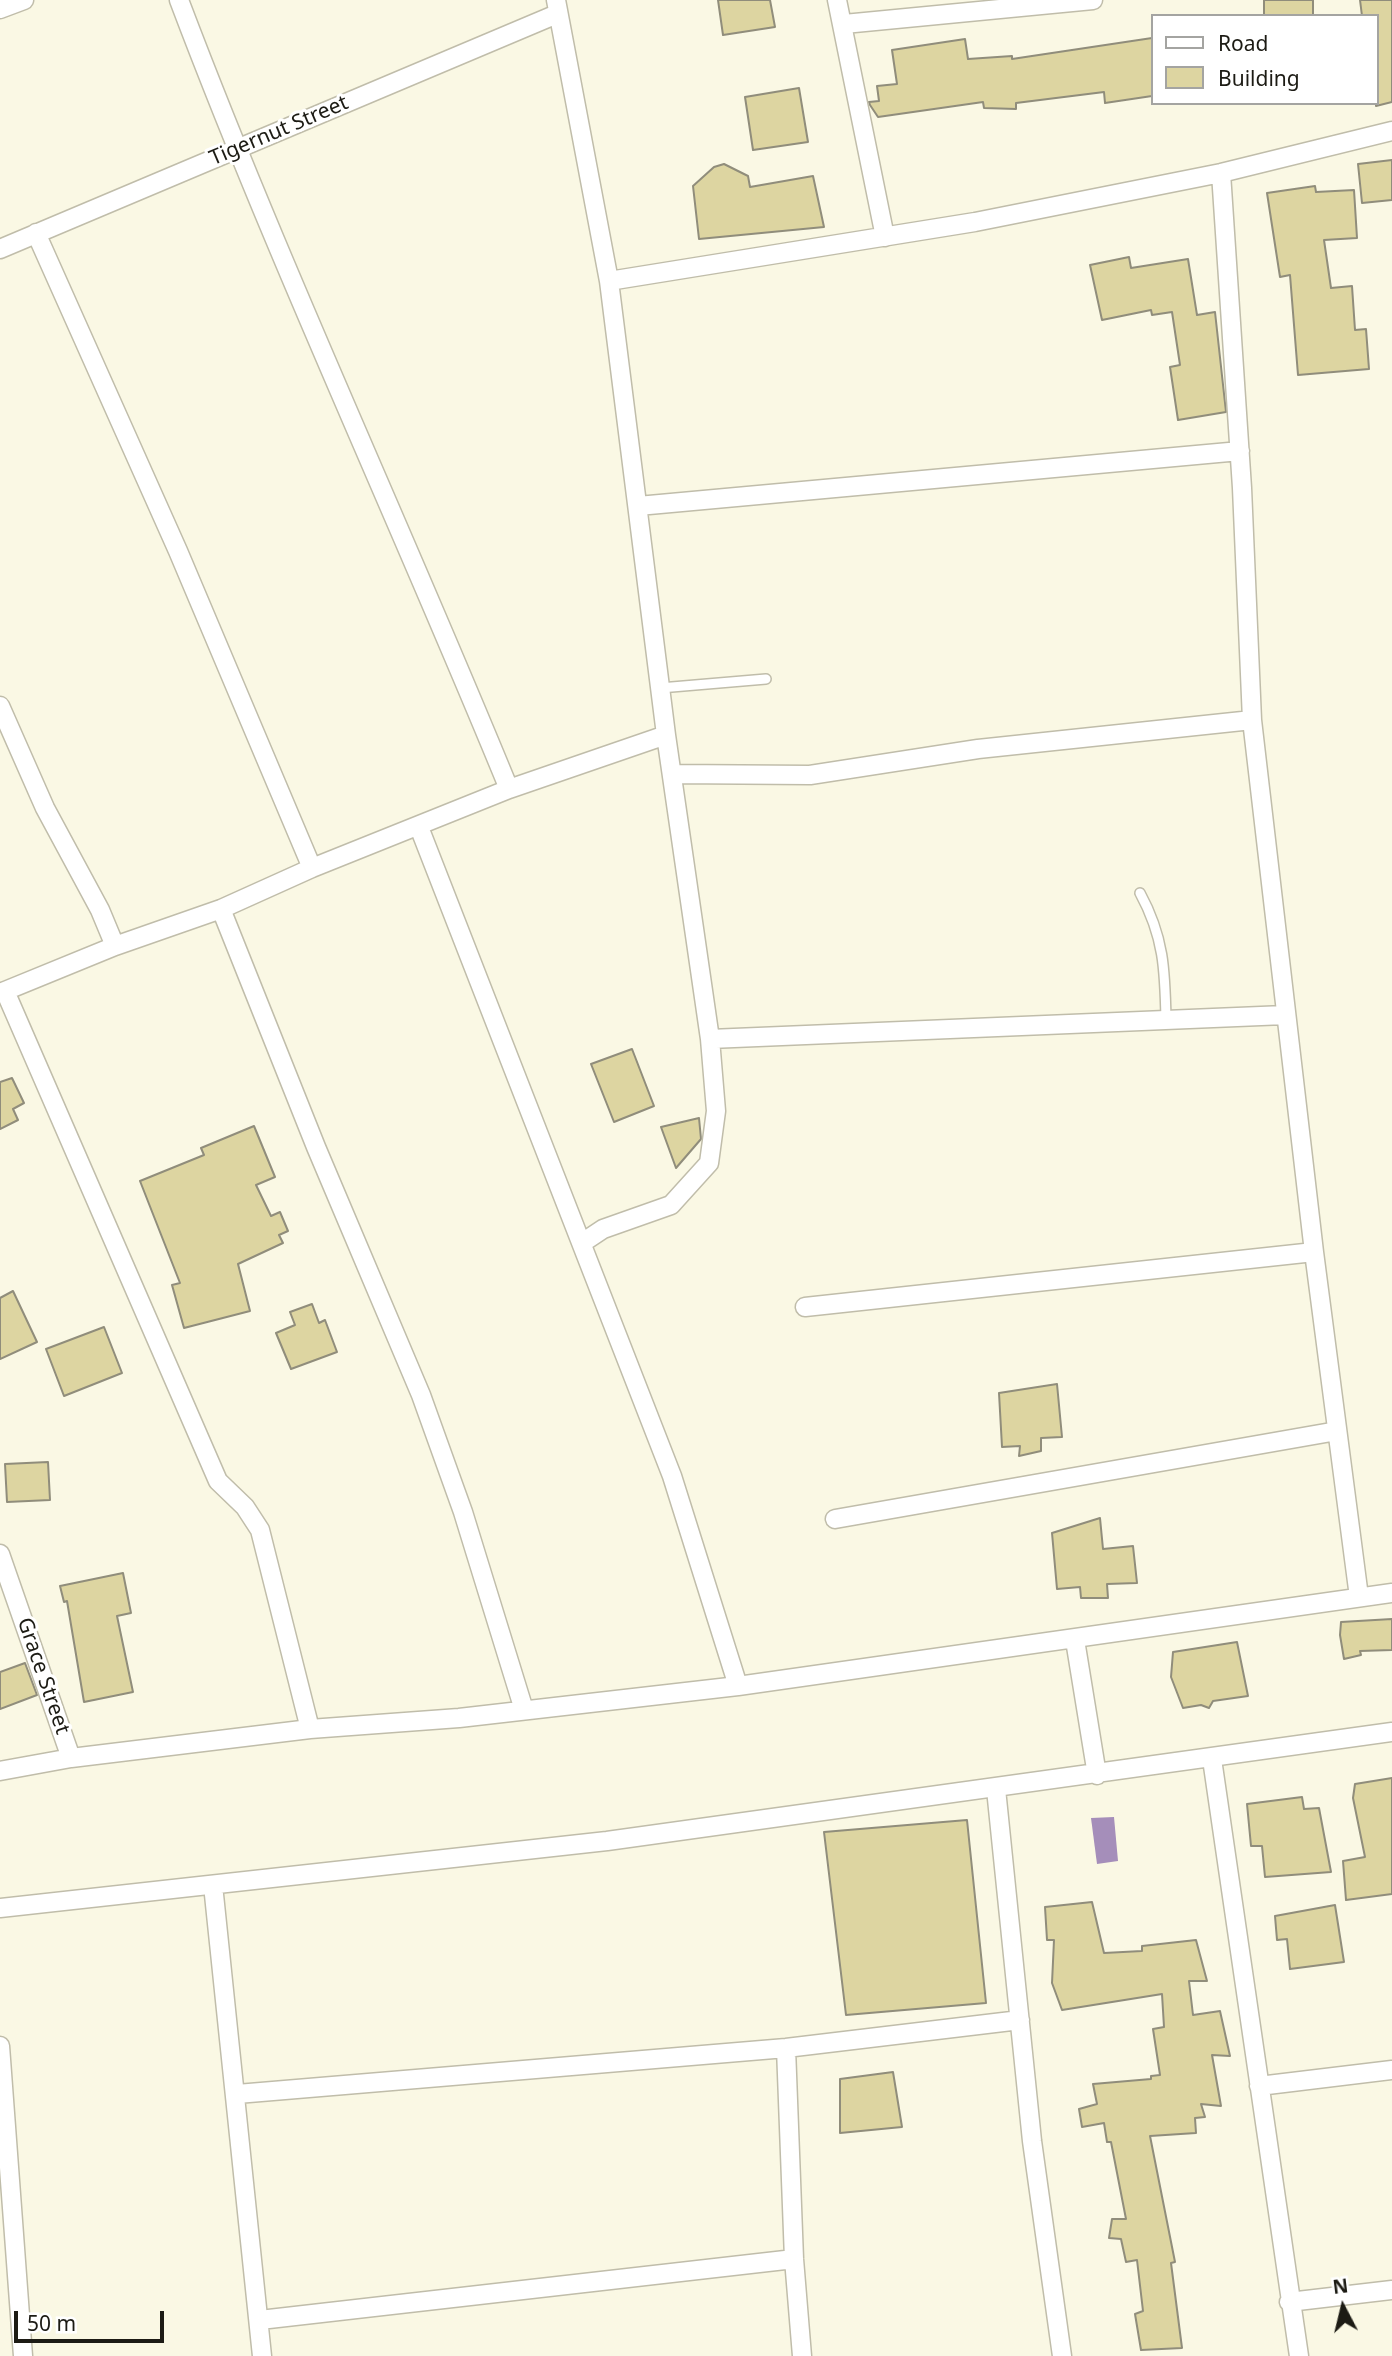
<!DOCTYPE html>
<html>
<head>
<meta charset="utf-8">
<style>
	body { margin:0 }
	#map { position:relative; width:1392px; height:2356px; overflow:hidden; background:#faf8e4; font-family:"Noto Sans",sans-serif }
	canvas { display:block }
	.legend { position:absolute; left:1151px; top:14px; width:228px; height:91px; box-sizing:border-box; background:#fff; border:2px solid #a4a4a1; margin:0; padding:9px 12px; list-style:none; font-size:21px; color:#1c1b14 }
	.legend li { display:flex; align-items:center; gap:14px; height:35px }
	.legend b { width:35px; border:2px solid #a4a4a1 }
	.north { position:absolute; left:1308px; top:2272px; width:70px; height:70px; -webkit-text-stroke:5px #fff; paint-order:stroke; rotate:353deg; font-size:19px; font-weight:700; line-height:28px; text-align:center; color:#1c1b14 }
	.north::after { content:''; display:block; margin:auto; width:24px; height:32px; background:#1c1b14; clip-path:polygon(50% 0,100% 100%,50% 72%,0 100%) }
	.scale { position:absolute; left:14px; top:2311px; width:150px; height:32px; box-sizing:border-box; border:4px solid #1c1b14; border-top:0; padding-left:9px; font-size:21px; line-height:24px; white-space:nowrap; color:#1c1b14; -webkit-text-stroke:5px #fff; paint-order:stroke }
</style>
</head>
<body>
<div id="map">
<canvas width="1392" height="2356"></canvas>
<ul class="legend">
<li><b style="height:9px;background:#fff"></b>Road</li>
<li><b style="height:19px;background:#ddd5a1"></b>Building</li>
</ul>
<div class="north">N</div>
<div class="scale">50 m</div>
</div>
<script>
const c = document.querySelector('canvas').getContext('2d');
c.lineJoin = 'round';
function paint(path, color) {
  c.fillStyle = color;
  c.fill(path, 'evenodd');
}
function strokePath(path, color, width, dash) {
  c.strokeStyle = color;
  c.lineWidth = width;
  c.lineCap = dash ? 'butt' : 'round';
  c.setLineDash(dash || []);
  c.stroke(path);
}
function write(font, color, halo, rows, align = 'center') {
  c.font = font + ' "Noto Sans",sans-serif';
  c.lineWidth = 6;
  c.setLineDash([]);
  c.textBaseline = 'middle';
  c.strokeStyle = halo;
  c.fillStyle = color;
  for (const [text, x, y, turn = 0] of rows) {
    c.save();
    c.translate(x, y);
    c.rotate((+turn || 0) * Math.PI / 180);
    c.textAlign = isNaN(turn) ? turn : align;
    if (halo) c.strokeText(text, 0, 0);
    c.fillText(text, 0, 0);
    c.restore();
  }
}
paint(new Path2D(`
	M1114 1817 1118 1861 1097 1864 1091 1818Z`), '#a58eba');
const building = new Path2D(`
	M718 0H770L775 27 723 35Z
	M1264 0H1313V16H1264Z
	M1360 0H1392V102L1376 106V16H1362Z
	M1152 38V96L1105 103 1104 92 1016 103V109L984 108 983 102 878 117 870 105 869 102 879 101 877 86 897 84 892 50 965 39 968 59 1012 56V59Z
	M799 88 808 142 753 150 745 97Z
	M1392 160V200L1362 203 1358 164Z
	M724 164 748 176 750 187 813 176 824 227 699 239 693 186 714 167Z
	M1315 186 1316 192 1354 190 1357 238 1324 240 1331 288 1352 286 1355 330 1366 329 1369 369 1298 375 1290 275 1280 277 1267 193Z
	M1129 257 1131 268 1188 259 1197 315 1215 312 1226 412 1178 420 1170 367 1180 365 1172 312 1152 315 1151 310 1102 320 1090 265Z
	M632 1049 654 1106 614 1122 591 1064Z
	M12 1078 24 1103 13 1109 18 1120 0 1129V1082Z
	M699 1118 701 1139 676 1168 661 1127Z
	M254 1126 275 1177 256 1185 271 1216 280 1212 288 1231 279 1235 283 1243 238 1264 250 1311 184 1328 172 1285 180 1283 140 1181 204 1155 201 1148Z
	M13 1291 37 1342 0 1359V1298Z
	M312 1304 319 1323 325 1320 337 1352 291 1369 276 1333 295 1325 290 1312Z
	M104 1327 122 1373 64 1396 46 1349Z
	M1057 1384 1062 1437 1041 1438V1451L1019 1456 1020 1446 1002 1447 999 1393Z
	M48 1462 50 1500 7 1502 5 1464Z
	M1100 1518 1103 1549 1133 1546 1137 1583 1107 1584 1108 1598H1081L1080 1587 1057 1589 1052 1533Z
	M123 1573 131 1613 117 1616 133 1692 84 1702 67 1601 64 1602 60 1586Z
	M1392 1619V1650L1360 1651 1361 1655 1344 1659 1340 1635 1341 1622Z
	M1237 1642 1248 1696 1213 1701 1209 1708 1201 1705 1183 1708 1171 1677 1173 1652Z
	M25 1663 37 1695 0 1709V1672Z
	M1392 1778V1894L1346 1900 1343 1861 1365 1857 1353 1798 1355 1784Z
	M1302 1797 1304 1809 1319 1808 1331 1872 1265 1877 1262 1846H1251L1247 1804Z
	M967 1820 986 2003 846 2015 824 1832Z
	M1092 1902 1104 1953 1142 1951V1946L1196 1940 1207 1981H1189L1193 2015 1220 2011 1230 2056 1212 2055 1221 2106 1201 2104 1205 2117 1195 2118 1196 2133 1150 2136 1175 2262 1171 2263 1182 2348 1141 2350 1135 2314 1143 2311 1137 2260 1126 2262 1121 2239 1109 2238 1112 2219H1126L1111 2142H1107L1104 2123 1082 2127 1079 2109 1097 2104 1093 2084 1151 2079V2076L1160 2075 1153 2029 1164 2027 1162 1994 1062 2010 1052 1983 1054 1940H1047L1045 1907Z
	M1335 1905 1344 1962 1290 1969 1287 1939 1277 1940 1275 1916Z
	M893 2072 902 2127 840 2133V2079Z`);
paint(building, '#ddd5a1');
strokePath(building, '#908d7b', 2);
const lane = new Path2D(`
	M660 688 766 679
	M1140 893C1164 937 1165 970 1166 1020`);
const street = new Path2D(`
	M179 0C280 267 401 525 509 789
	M556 0 609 281 666 735 710 1039 716 1111 709 1163 671 1205 603 1229 582 1243
	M837 0 885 237
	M0 9 24 0
	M844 24 1093 0
	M1221 173 1242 488 1252 720 1314 1252 1359 1597
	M36 233 178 551 312 868
	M0 249 557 14
	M609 281 975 222 1221 173 1392 131
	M638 506 1240 451
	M0 706 45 808 100 910 115 946
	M672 774 810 775 978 749 1252 720
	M419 827 672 1476 738 1686
	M221 909 316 1147 421 1395 463 1512 524 1710
	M5 991 218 1481 245 1507 260 1530 310 1729
	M0 993 115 946 221 909 312 868 509 789 666 735
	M710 1039 1285 1015
	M805 1307 1314 1252
	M835 1519 1337 1431
	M0 1554 71 1758
	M1075 1640 1097 1775
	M1212 1759 1299 2356
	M0 1771 71 1758 310 1729 459 1718 738 1686 1392 1593
	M996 1789 1032 2141 1062 2356
	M213 1885 262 2356
	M0 1908 607 1841 1392 1732
	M0 2046 23 2356
	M786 2048 794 2259 802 2356
	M1259 2086 1392 2070
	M237 2094 786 2048 1020 2020
	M1289 2302 1392 2290
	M260 2320 794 2259`);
strokePath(lane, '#c0bdaa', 12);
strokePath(street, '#c0bdaa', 21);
strokePath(lane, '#fff', 9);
strokePath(street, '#fff', 18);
write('21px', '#1c1b14', '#fff', [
	["Tigernut Street",279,131,-23],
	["Grace Street",43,1676,71]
]);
</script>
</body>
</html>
